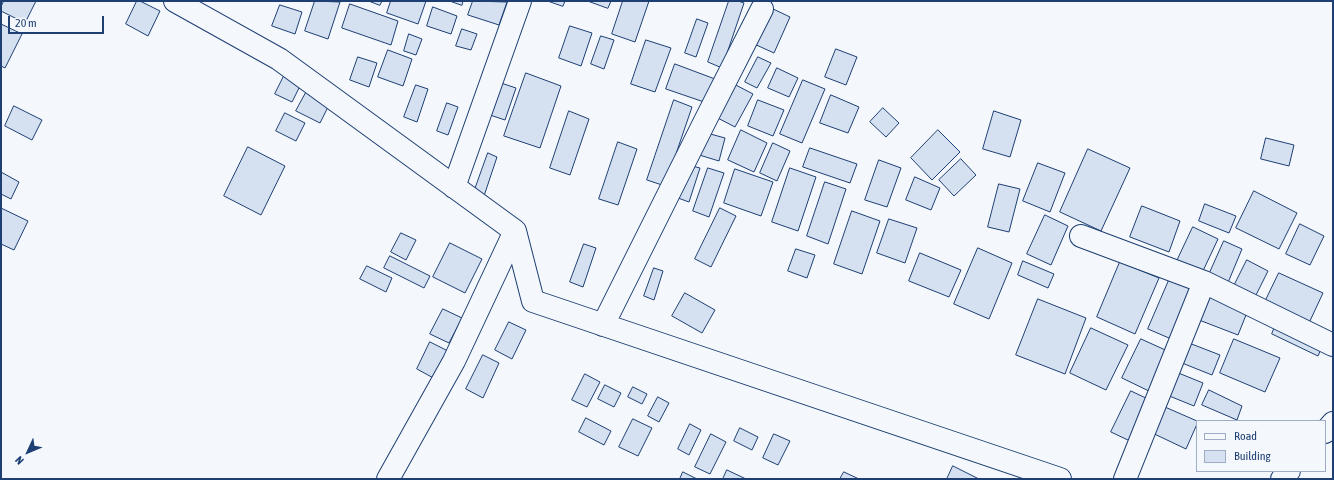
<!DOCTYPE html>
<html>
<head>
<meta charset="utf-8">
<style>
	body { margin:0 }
	#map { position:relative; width:1334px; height:480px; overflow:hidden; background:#f4f7fb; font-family:"Asap Condensed",sans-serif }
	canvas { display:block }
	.frame { position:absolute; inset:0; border:2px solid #1d3f73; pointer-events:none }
	.legend { position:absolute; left:1196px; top:420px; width:130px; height:52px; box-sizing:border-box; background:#f4f7fb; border:1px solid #9eadc5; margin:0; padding:5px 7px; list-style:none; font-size:12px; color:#1d3f73 }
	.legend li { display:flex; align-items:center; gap:8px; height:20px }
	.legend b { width:20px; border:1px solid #9eadc5 }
	.north { position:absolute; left:8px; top:432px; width:40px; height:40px; -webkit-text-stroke:3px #f4f7fb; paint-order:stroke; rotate:226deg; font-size:11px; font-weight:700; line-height:16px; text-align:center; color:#1d3f73 }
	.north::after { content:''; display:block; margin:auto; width:14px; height:18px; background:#1d3f73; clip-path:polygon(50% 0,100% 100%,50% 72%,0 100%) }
	.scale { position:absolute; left:8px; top:16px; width:96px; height:18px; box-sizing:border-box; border:2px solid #1d3f73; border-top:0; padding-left:5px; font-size:12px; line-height:14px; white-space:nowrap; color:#1d3f73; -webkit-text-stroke:3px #f4f7fb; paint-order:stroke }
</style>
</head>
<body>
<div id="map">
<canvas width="1334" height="480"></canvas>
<div class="frame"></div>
<ul class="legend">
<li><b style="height:5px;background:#f4f7fb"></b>Road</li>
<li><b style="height:11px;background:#d5e0f0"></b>Building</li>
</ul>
<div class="north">N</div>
<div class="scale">20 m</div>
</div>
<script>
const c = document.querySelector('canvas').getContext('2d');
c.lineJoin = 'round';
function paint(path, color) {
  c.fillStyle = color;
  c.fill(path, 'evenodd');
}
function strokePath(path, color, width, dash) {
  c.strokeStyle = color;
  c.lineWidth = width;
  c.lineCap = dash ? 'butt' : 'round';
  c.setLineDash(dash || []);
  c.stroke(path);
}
const building = new Path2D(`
	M4 1H36L25 23 1 11V7Z
	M137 1H140L160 11 148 36 126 24Z
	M315 1 340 2 328 39 305 31Z
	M369 1H382L380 5Z
	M391 1H426L418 24 387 13Z
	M450 1H463L462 5Z
	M473 1 507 2 499 25 468 15Z
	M548 1H565L563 6Z
	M588 1H611L608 8Z
	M623 1H649L635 42 612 34Z
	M729 1H738L744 3 722 68 708 62Z
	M350 4 398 21 391 45 342 28Z
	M280 5 302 12 295 34 272 26Z
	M433 7 457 16 451 34 427 26Z
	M769 7 790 17 774 53 752 43Z
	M697 19 708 23 696 57 685 53Z
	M1 24 22 34 5 68 1 66Z
	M570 26 592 33 581 66 559 58Z
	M462 29 477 34 471 50 456 46Z
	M409 34 422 39 416 55 404 51Z
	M601 36 614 40 604 69 591 64Z
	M646 40 671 48 655 92 631 84Z
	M836 49 857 57 846 85 825 77Z
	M388 50 412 59 403 86 378 77Z
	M358 57 377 63 369 87 350 80Z
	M758 57 771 63 757 88 745 82Z
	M675 64 715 79 707 103 666 89Z
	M777 68 798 78 789 97 768 88Z
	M286 72 303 80 292 102 275 94Z
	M526 73 561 86 540 148 504 136Z
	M803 80 825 89 802 143 780 134Z
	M730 82 753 94 735 127 712 115Z
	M501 83 516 88 505 120 490 115Z
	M416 85 428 89 417 122 404 117Z
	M308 89 331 101 320 123 296 111Z
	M831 95 859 107 848 133 820 123Z
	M674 100 692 107 665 186 647 180Z
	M758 100 784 110 773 136 748 126Z
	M447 103 458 107 448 135 437 131Z
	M14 106 42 120 32 140 5 126Z
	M883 108 899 123 886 137 870 122Z
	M569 111 589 119 570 175 550 168Z
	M994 111 1021 120 1010 157 983 149Z
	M285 113 305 123 296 141 276 131Z
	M741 130 767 143 754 172 728 160Z
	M938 130 960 152 932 180 911 158Z
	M703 132 725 138 719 161 696 154Z
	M1266 138 1294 145 1289 166 1261 159Z
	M618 142 637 149 618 205 599 199Z
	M773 143 790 151 777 181 760 173Z
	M248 147 285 166 261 215 224 196Z
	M810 148 857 164 850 183 803 167Z
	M1088 149 1130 168 1101 231 1060 212Z
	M488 153 497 157 483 199 473 195Z
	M961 159 976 175 954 196 939 180Z
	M879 160 901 168 887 207 865 200Z
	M1038 163 1065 173 1050 212 1023 201Z
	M688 165 700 168 689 202 678 198Z
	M708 168 724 173 709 217 693 211Z
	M790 168 816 177 798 231 772 222Z
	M735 169 773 182 761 216 724 203Z
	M1 172 19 182 11 199 1 194Z
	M915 177 940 188 931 210 906 200Z
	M825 182 846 189 828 244 807 236Z
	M999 184 1020 189 1009 232 988 227Z
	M1254 191 1297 213 1279 249 1236 228Z
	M1205 204 1236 216 1229 233 1199 221Z
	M1142 206 1180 221 1169 252 1130 237Z
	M1 208 28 221 14 250 1 244Z
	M720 208 736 216 711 267 695 259Z
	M852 211 880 221 862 274 834 264Z
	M1045 215 1068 226 1051 265 1027 254Z
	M889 219 917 228 905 263 877 253Z
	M1300 224 1324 236 1310 265 1286 254Z
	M1193 227 1218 239 1202 273 1177 261Z
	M401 233 416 240 406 260 391 252Z
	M1224 241 1242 249 1227 285 1208 277Z
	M450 243 482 259 465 293 433 277Z
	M584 244 596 248 583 287 570 282Z
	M978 248 1012 263 989 319 954 304Z
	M796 249 815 255 807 278 788 271Z
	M920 253 961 270 949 297 909 281Z
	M390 256 430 276 424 288 384 268Z
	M1247 260 1268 271 1255 297 1234 286Z
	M1023 261 1054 274 1048 288 1018 275Z
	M1120 262 1159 278 1135 334 1097 317Z
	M367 266 392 278 386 292 360 279Z
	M654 268 663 271 654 300 644 296Z
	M1279 273 1323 293 1309 323 1265 302Z
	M1170 278 1197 290 1176 341 1148 329Z
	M685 293 715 310 702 333 672 316Z
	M1209 295 1248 310 1238 335 1199 320Z
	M1038 299 1086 318 1065 374 1016 355Z
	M443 309 462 318 449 343 430 334Z
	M509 322 526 330 512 359 495 350Z
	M1276 324 1322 347 1318 356 1272 334Z
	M1091 328 1128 345 1106 390 1070 373Z
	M1141 339 1172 353 1153 393 1122 378Z
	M1234 339 1280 358 1265 392 1220 373Z
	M430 342 450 352 437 380 417 369Z
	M1189 343 1220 355 1212 375 1182 363Z
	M483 355 499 363 483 398 466 389Z
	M1176 372 1203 383 1194 406 1167 395Z
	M585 374 600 382 587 407 572 400Z
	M605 385 621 393 614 407 598 399Z
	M633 387 647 394 642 404 628 397Z
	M1209 390 1242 406 1237 420 1202 405Z
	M1131 391 1150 400 1130 441 1111 432Z
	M658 397 669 403 659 422 648 416Z
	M1158 404 1197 421V424L1186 449 1146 430Z
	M586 418 611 431 604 445 579 432Z
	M633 419 652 428 638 456 619 447Z
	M690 424 701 430 689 455 678 449Z
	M740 428 758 437 752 450 734 441Z
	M711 434 726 442 710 474 695 467Z
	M774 434 790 441 778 465 763 458Z
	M953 466 979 479H947Z
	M727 470 746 479H723Z
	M683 472 697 479H680Z
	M844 472 859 479H840Z`);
paint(building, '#d5e0f0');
strokePath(building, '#1d3f73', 1);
const minor = new Path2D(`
	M175 1 279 59 515 231 454 361 388 479
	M454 187 520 1
	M515 231 533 301 1060 479
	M1081 236 1204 282
	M603 325 704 123 762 9
	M1325 432 1333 423
	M1125 479 1204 282 1333 345
	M1282 479 1289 471`);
strokePath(minor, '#1d3f73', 24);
strokePath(minor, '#f4f7fb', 22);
</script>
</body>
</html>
